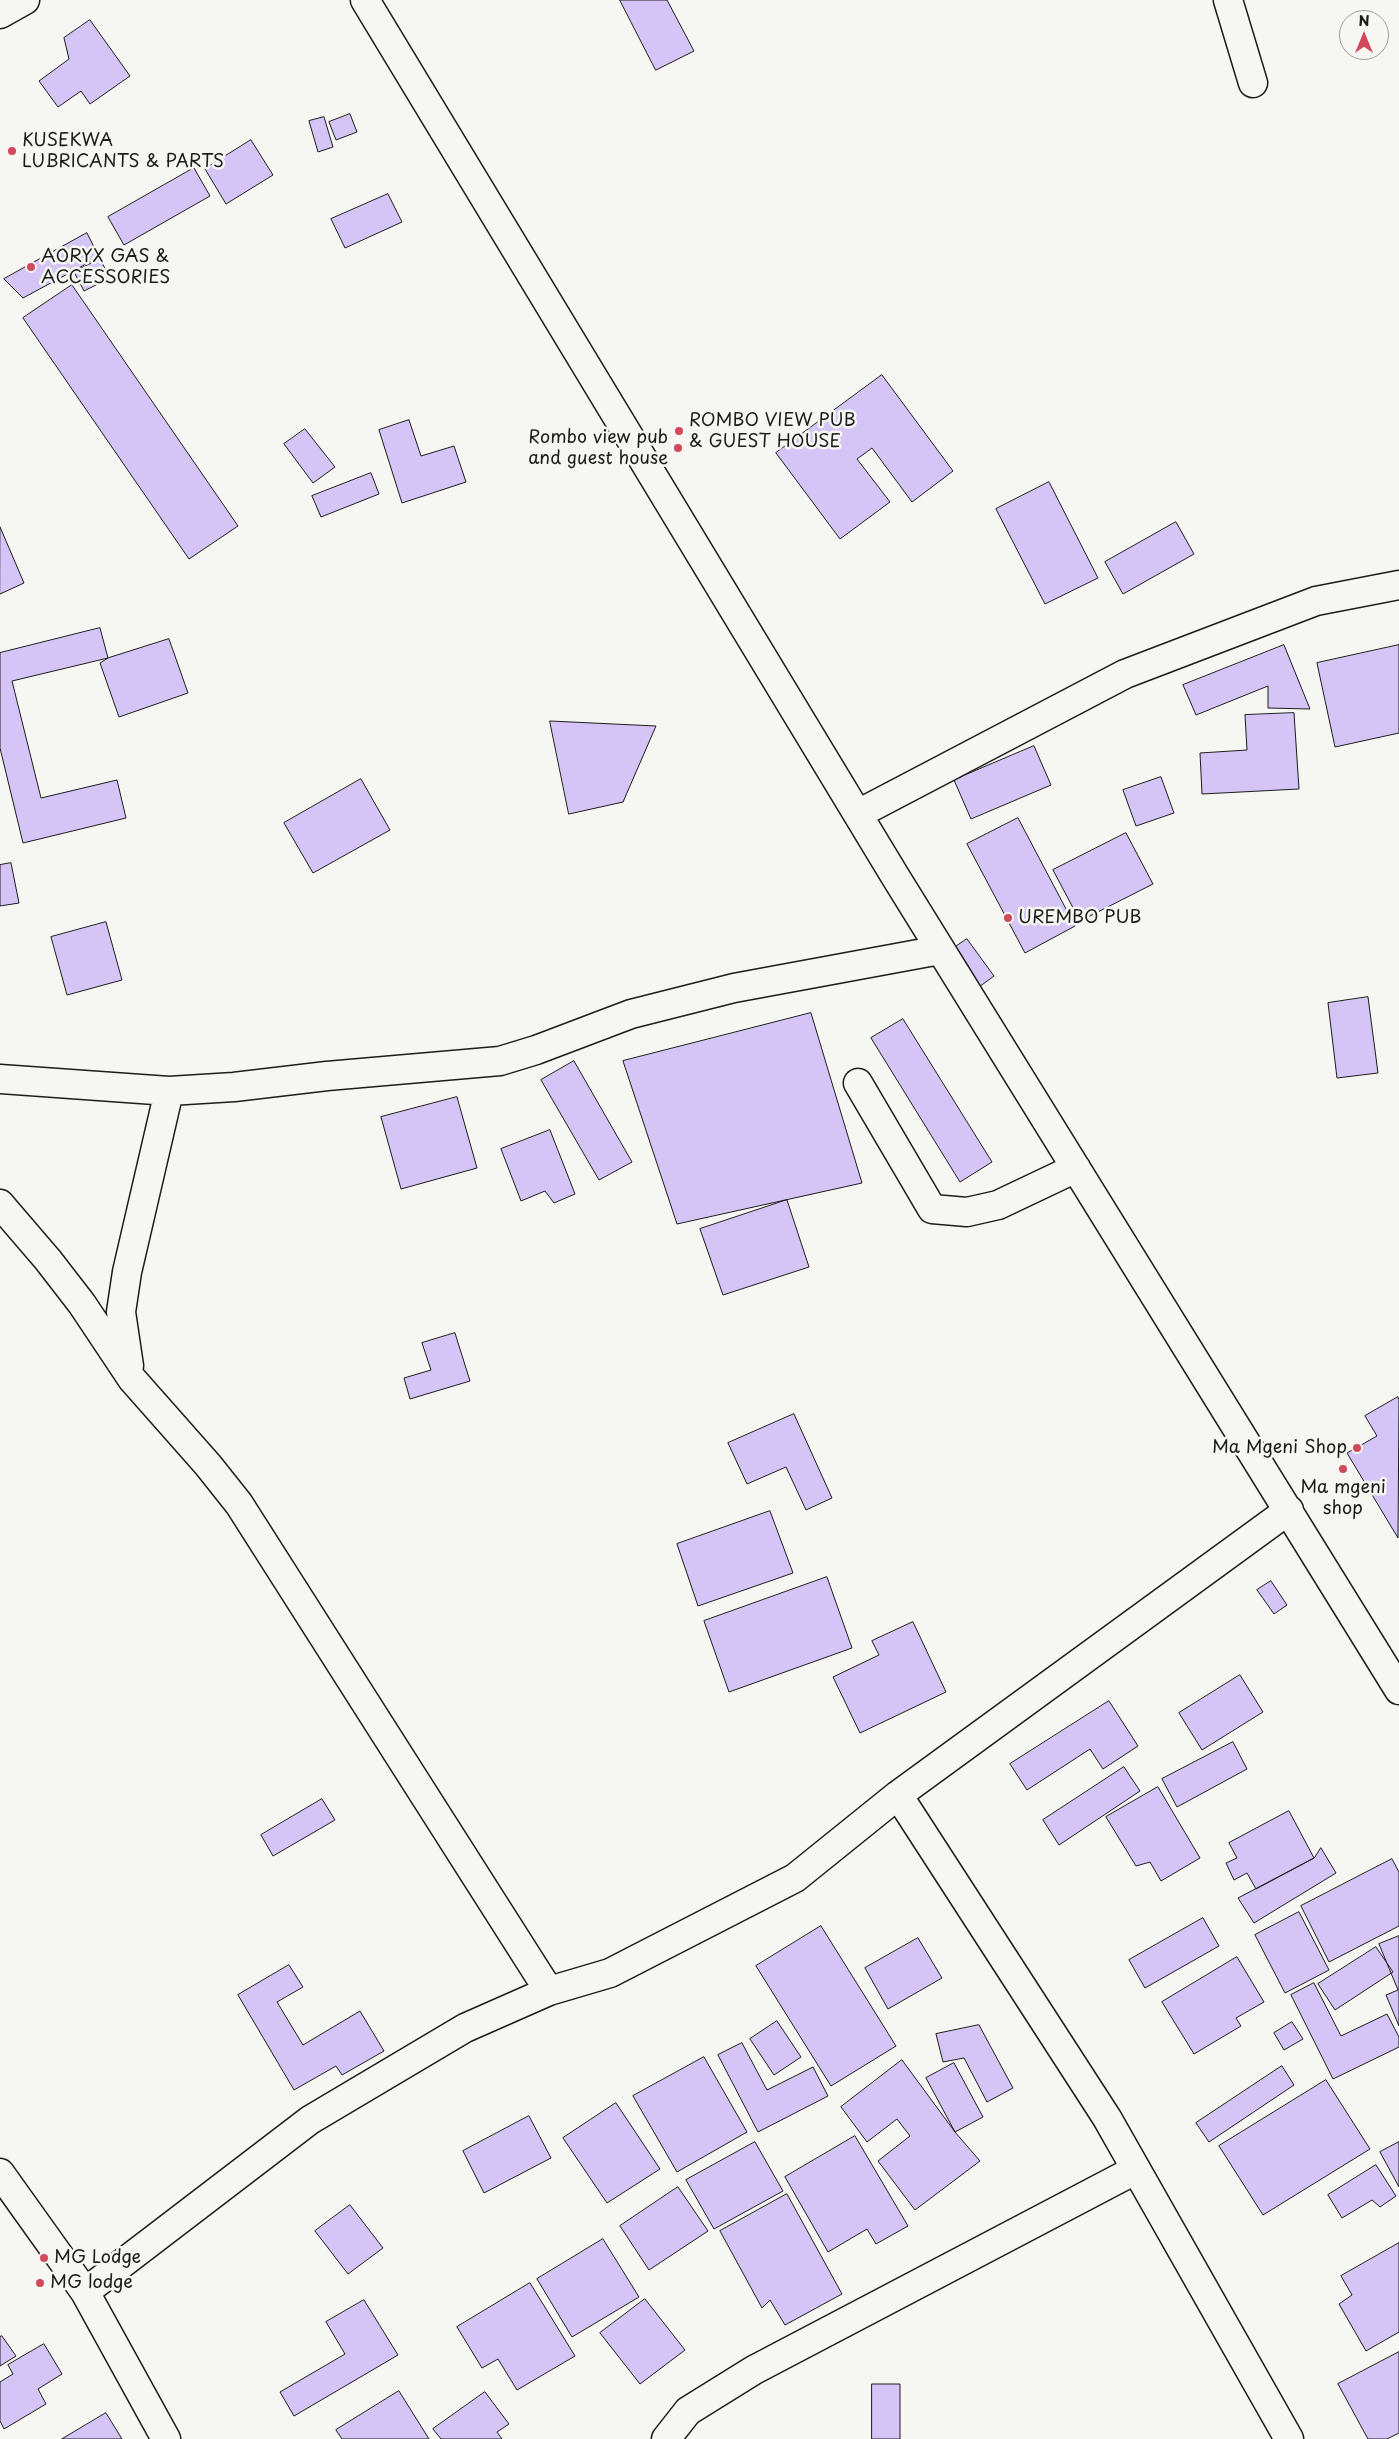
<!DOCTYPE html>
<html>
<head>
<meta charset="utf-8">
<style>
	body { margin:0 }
	#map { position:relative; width:1399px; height:2439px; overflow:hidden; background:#f6f6f2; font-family:"Playpen Sans",sans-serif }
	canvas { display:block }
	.north { position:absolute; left:1339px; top:10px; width:50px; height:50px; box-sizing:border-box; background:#f6f6f2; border:1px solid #9f9f9c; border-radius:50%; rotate:0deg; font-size:14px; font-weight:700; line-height:20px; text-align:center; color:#1c1c1c }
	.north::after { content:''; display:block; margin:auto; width:18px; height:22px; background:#d1495b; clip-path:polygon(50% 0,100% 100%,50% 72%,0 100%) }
</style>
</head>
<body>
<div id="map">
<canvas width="1399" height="2439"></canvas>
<div class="north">N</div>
</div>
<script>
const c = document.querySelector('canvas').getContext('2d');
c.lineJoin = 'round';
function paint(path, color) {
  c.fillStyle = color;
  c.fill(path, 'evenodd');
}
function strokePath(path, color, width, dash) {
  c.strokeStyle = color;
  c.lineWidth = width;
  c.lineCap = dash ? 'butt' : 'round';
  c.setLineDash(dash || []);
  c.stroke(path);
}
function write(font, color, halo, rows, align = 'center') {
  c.font = font + ' "Playpen Sans",sans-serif';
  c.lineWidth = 5;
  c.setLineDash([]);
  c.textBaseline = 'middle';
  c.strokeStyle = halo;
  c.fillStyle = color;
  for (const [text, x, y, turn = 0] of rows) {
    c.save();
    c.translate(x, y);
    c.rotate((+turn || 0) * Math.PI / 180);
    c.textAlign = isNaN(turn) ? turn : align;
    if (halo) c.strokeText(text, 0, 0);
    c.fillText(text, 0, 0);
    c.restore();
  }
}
const building = new Path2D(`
	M620 0H667L694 51 656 70Z
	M90 20 130 76 90 104 81 91 58 107 39 81 69 59 64 38Z
	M350 114 357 132 336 140 329 122Z
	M324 117 333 147 318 152 309 121Z
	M251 140 273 175 226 204 205 169Z
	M194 168 210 196 124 245 108 217Z
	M388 194 402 222 345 248 331 219Z
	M87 233 99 257 23 298 4 279Z
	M100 259 110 278 84 291 74 272Z
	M72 285 238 526 189 559 23 318Z
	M882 375 953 471 912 502 872 448 857 459 890 502 840 539 776 453Z
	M409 420 421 456 454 446 466 482 402 503 379 430Z
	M305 429 335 467 313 483 284 444Z
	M371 473 379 494 321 517 312 496Z
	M1049 482 1098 578 1045 604 996 509Z
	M1176 522 1194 554 1123 594 1105 562Z
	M0 527 24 583 0 594Z
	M100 628 108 658 12 681 41 798 117 780 126 818 23 843 0 748V653Z
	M169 639 188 693 119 717 100 663 108 658Z
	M1284 645 1310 709 1268 708V686L1196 715 1183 685Z
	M1399 645V733L1335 747 1317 663Z
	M1294 713 1299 789 1202 794 1200 753 1247 750 1245 715Z
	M550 721 656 726 623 802 569 814Z
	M1034 746 1051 785 971 819 954 780Z
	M1161 777 1174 813 1136 826 1123 790Z
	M361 779 390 830 313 873 284 823Z
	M1018 818 1075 926 1025 953 967 844Z
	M1126 833 1153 884 1080 921 1053 870Z
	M11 863 19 903 0 906V865Z
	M106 922 122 980 67 995 51 937Z
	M967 939 994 976 979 987 951 950Z
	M1368 997 1378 1073 1337 1078 1328 1003Z
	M811 1013 862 1183 677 1224 623 1061Z
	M903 1019 992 1162 960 1182 871 1038Z
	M574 1061 632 1162 599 1180 541 1080Z
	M457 1097 477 1168 401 1189 381 1117Z
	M550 1130 575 1194 554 1203 545 1191 521 1201 501 1149Z
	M787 1200 809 1267 723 1295 700 1229Z
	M455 1333 470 1381 410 1399 404 1378 431 1370 422 1343Z
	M1398 1397 1399 1400 1398 1538 1347 1453 1377 1436 1365 1416Z
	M794 1414 832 1498 806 1510 786 1467 747 1484 728 1443Z
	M770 1511 793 1573 698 1606 677 1544Z
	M827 1577 852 1648 729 1692 704 1621Z
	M1271 1581 1287 1605 1274 1614 1257 1590Z
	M913 1622 946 1692 860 1733 833 1677 879 1655 872 1641Z
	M1240 1675 1263 1712 1202 1750 1179 1713Z
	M1109 1701 1138 1746 1103 1769 1090 1749 1027 1790 1010 1764Z
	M1233 1742 1247 1769 1177 1807 1162 1779Z
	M1124 1767 1140 1791 1059 1845 1043 1820Z
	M1158 1787 1200 1858 1161 1881 1150 1862 1136 1866 1106 1817Z
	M322 1799 335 1820 273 1856 261 1835Z
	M1289 1811 1314 1858 1256 1889 1247 1873 1234 1880 1226 1863 1237 1858 1229 1843Z
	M1321 1848 1336 1873 1254 1923 1238 1898 1314 1858Z
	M1392 1859 1399 1872V1926L1329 1962 1301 1906Z
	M1299 1912 1329 1970 1285 1993 1255 1935Z
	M1203 1918 1219 1946 1145 1988 1129 1960Z
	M821 1926 896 2046 831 2086 756 1966Z
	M1399 1936V2026L1386 1995 1398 1990 1379 1944Z
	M918 1938 942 1978 888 2009 865 1968Z
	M1376 1947 1393 1972 1335 2010 1318 1984Z
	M1237 1957 1264 2002 1236 2018 1241 2026 1194 2054 1162 2002Z
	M289 1965 303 1987 277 2002 303 2045 360 2011 384 2051 342 2075 336 2066 294 2090 238 1995Z
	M1314 1983 1341 2036 1387 2014 1399 2037V2047L1333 2079 1291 1995Z
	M777 2021 801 2057 774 2075 750 2039Z
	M1292 2022 1303 2039 1284 2050 1274 2033Z
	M979 2025 1013 2088 987 2102 964 2058 943 2062 936 2034Z
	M742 2043 767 2090 813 2067 828 2096 758 2132 718 2055Z
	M704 2057 747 2132 677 2172 633 2096Z
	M902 2060 955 2132 980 2161 915 2210 878 2161 910 2136 897 2119 867 2142 841 2107Z
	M954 2063 983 2117 955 2132 926 2078Z
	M1282 2066 1294 2085 1209 2142 1196 2123Z
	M1326 2080 1370 2149 1263 2215 1219 2146Z
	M616 2103 660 2169 607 2203 563 2138Z
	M529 2116 551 2158 484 2193 463 2151Z
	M855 2136 908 2226 876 2244 867 2229 828 2252 785 2177Z
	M755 2142 783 2191 714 2229 686 2180Z
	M1399 2142V2187L1380 2152Z
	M1376 2165 1396 2196 1380 2207 1372 2200 1342 2218 1328 2195Z
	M678 2187 708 2231 649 2270 620 2226Z
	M787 2194 842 2294 785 2325 770 2300 762 2308 720 2231Z
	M350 2205 383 2248 348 2274 315 2231Z
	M603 2239 639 2297 572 2337 537 2279Z
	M1399 2243V2332L1366 2351 1339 2304 1352 2295 1341 2276Z
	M530 2283 575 2356 517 2390 498 2359 482 2368 457 2327Z
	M645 2299 685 2350 640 2384 600 2333Z
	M364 2300 398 2355 294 2416 280 2392 345 2354 326 2322Z
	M2 2336 16 2356 0 2366V2337Z
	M44 2344 62 2374 38 2389 46 2404 4 2429 0 2421V2382L13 2374 8 2365Z
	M1399 2352V2433L1387 2439H1368L1338 2384Z
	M872 2384H900V2439H872Z
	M399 2391 429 2439H342L336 2430Z
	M485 2392 509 2424 497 2432 502 2439H441L433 2429Z
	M106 2413 122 2439H62Z`);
paint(building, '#d5c4f6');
strokePath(building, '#1c1c1c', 1);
const minor = new Path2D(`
	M365 0 895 876 1399 1690
	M1228 0 1253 83
	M0 14 25 0
	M858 814 1125 674 1316 601 1399 585
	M0 1079 169 1091 234 1087 327 1076 500 1061 536 1050 631 1014 734 988 940 950
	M858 1083 932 1209 967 1212 998 1205 1076 1168
	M0 1204 48 1260 82 1304 132 1379 208 1465 239 1504 549 1991
	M129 1366 121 1312 127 1272 169 1091
	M898 1795 1107 2118 1289 2439
	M0 2173 85 2292 166 2439
	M85 2292 310 2120 465 2028 549 1991 610 1973 795 1878 898 1795 1289 1510
	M666 2439 688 2411 754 2370 1135 2170`);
strokePath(minor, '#1c1c1c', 31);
strokePath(minor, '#f6f6f2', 28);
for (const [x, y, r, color] of [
	[12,151,5,"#d1495b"],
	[31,267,5,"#d1495b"],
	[679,431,5,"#d1495b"],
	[678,448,5,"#d1495b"],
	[1008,918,5,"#d1495b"],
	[1357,1448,5,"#d1495b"],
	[1343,1469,5,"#d1495b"],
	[44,2258,5,"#d1495b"],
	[40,2283,5,"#d1495b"]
]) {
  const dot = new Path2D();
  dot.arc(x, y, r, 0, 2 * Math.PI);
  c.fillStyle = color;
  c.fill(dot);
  strokePath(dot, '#f6f6f2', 2);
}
write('18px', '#1c1c1c', '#f6f6f2', [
	["KUSEKWA",22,141],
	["LUBRICANTS & PARTS",22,162],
	["AORYX GAS &",41,257],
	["ACCESSORIES",41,278],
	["ROMBO VIEW PUB",689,421],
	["& GUEST HOUSE",689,442],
	["Rombo view pub",668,438,"right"],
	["and guest house",668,459,"right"],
	["UREMBO PUB",1018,918],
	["Ma Mgeni Shop",1347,1448,"right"],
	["Ma mgeni",1343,1488,"center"],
	["shop",1343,1509,"center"],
	["MG Lodge",54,2258],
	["MG lodge",50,2283]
], 'left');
</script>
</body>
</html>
